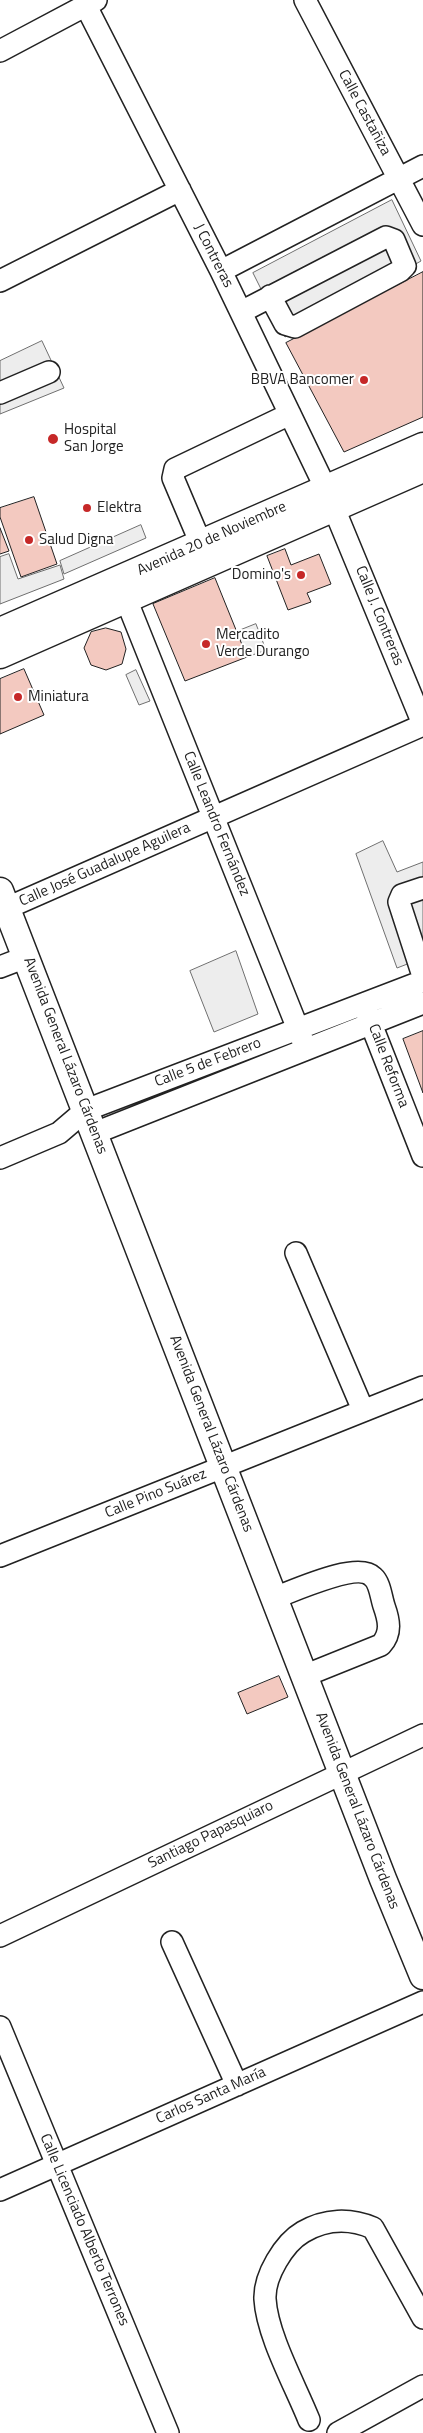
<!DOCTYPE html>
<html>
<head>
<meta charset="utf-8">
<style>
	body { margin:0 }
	canvas { display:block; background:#fff }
</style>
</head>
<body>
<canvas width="423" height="2433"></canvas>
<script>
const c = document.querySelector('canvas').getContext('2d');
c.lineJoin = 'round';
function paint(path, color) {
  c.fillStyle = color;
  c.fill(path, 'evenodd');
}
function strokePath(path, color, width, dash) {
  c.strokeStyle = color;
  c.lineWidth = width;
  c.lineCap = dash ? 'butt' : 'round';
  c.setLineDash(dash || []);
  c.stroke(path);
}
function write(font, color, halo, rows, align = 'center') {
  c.font = font + ' "Titillium Web",sans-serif';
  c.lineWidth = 4;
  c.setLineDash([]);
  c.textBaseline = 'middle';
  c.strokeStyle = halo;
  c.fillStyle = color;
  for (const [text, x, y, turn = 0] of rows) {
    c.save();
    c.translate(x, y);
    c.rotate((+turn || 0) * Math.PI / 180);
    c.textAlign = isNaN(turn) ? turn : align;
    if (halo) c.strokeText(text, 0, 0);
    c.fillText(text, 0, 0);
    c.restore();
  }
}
const green = new Path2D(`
	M256 624 266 650 247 657 236 632Z`);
paint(green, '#eee');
strokePath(green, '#6f6f6f', 1);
const parking = new Path2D(`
	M392 200 421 261 285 337 253 273Z
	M42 341 64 388 0 414V361Z
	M141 525 146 538 64 574 60 561Z
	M9 554 18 579 60 565 64 579 0 604V557Z
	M136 670 150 701 139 705 126 675Z
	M383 841 397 872 423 862V958L397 968 356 854Z
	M236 951 258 1014 214 1032 190 971Z`);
paint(parking, '#ededed');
strokePath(parking, '#6f6f6f', 1);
const building = new Path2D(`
	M423 272V417L344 452 286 343Z
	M34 497 57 564 21 577 0 517V508Z
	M0 528 9 551 0 554Z
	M285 549 291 565 319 554 331 584 307 593 311 602 288 610 267 556Z
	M215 578 247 657 185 681 153 604Z
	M106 628 121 632 126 649 122 664 106 670 91 665 84 648 91 632Z
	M24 669 44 715 0 734V679Z
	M423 1031V1093L403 1039Z
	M279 1676 288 1697 247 1714 238 1693Z`);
paint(building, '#f3c9c0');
strokePath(building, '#222', 1);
const minor = new Path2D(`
	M305 0 423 225
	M86 6 221 271 326 489 423 724
	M0 51 96 0
	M221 271 423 166
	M0 281 180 190
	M241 312 386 237 394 240 405 266 400 271 295 327 285 324 270 296
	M0 393 49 372
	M201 544 173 478 175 469 290 414
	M126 599 306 1049
	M423 888 402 895 399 902 423 976
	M7 908 423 725
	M0 967 26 957
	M366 1011 423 1156
	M95 1133 423 1003
	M0 1158 59 1133 86 1110 423 981
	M296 1253 363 1410
	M0 1556 423 1387
	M274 1598C294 1591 358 1561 373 1577 380 1583 381 1597 384 1606 389 1620 392 1633 381 1645L304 1676
	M0 1936 423 1735
	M172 1942 237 2085
	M0 2027 168 2433
	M0 2190 423 2002
	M309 2420C295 2385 267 2335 265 2299 264 2276 284 2243 303 2232 325 2219 350 2218 373 2228L423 2318
	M338 2433 423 2386`);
const major = new Path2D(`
	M0 631 423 446
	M0 655 423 469
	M0 891 383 1879 423 1976`);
strokePath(minor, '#222', 24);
strokePath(major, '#222', 29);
strokePath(minor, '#fff', 21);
strokePath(major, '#fff', 26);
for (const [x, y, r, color] of [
	[364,380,5,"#c62828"],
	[53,439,6,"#c62828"],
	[87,508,5,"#c62828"],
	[29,540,5,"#c62828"],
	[301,575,5,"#c62828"],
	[206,644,5,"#c62828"],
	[18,697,5,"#c62828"]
]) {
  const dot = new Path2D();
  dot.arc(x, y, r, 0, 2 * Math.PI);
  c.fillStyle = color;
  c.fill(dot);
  strokePath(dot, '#fff', 2);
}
write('15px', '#222', '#fff', [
	["Calle Castañiza",364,113,62],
	["J Contreras",213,256,63],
	["Avenida 20 de Noviembre",212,539,-24],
	["Calle J. Contreras",379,616,68],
	["Calle Leandro Fernández",216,824,68],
	["Calle José Guadalupe Aguilera",105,865,-24],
	["Avenida General Lázaro Cárdenas",65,1056,69],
	["Calle 5 de Febrero",208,1063,-21],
	["Calle Reforma",388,1066,69],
	["Avenida General Lázaro Cárdenas",211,1434,69],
	["Calle Pino Suárez",156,1494,-22],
	["Avenida General Lázaro Cárdenas",357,1811,69],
	["Santiago Papasquiaro",211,1835,-26],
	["Carlos Santa María",211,2096,-24],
	["Calle Licenciado Alberto Terrones",84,2230,67]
]);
write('15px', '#222', '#fff', [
	["BBVA Bancomer",354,380,"right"],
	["Hospital",64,430],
	["San Jorge",64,447],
	["Elektra",97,508],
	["Salud Digna",39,540],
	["Domino's",291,575,"right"],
	["Mercadito",216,635],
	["Verde Durango",216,652],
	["Miniatura",28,697]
], 'left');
</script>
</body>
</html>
